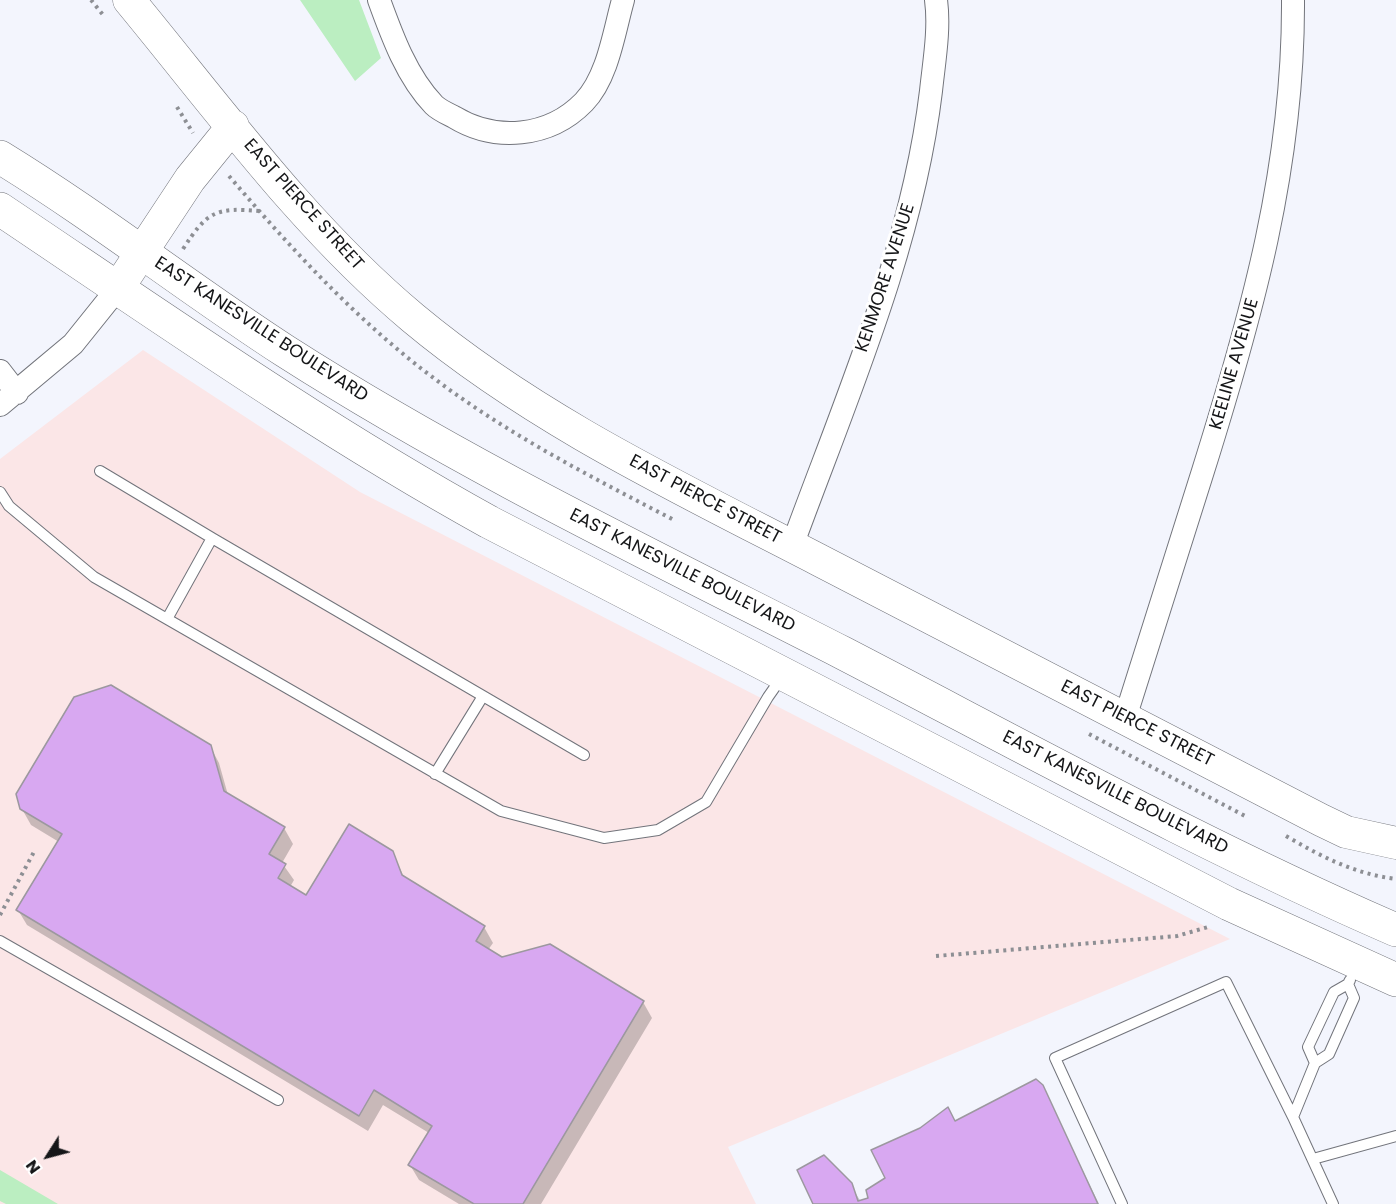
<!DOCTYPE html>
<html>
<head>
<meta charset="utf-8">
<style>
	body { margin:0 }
	#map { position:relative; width:1396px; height:1204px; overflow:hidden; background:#f3f5fd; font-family:Poppins,sans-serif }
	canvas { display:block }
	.north { position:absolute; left:18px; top:1126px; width:60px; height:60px; -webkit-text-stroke:4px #fff; paint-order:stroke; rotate:234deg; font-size:16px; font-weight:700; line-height:24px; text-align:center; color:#151618 }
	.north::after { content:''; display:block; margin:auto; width:21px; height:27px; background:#151618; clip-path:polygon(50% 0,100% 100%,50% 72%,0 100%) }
</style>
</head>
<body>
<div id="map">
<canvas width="1396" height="1204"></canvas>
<div class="north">N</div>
</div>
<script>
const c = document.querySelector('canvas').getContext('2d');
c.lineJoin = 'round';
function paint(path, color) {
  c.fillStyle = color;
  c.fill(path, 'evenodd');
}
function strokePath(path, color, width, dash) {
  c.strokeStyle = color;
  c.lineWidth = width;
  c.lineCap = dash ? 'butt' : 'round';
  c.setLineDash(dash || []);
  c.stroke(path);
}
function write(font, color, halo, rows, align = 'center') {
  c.font = font + ' Poppins,sans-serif';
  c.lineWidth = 6;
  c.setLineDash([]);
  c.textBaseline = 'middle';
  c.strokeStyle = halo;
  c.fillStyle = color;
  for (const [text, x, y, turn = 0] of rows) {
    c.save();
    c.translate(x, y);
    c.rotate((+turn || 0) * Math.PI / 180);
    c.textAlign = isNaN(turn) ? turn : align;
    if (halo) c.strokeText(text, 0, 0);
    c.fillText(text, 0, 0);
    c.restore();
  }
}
paint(new Path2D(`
	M143 350 360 492 1230 939 728 1147 756 1204H0V459Z`), '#fbe6e7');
paint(new Path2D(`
	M300 0H359L381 58 355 81Z
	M0 1170 58 1204H6L0 1201Z`), '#bbeec1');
paint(new Path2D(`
	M210 746 219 763 228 795 284 828 293 844 282 863 294 880 290 887 307 897 392 852 405 879 484 927 493 943 488 950 501 958 549 946 643 1002 652 1018 541 1204H459L419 1180 410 1165 429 1133 383 1105 368 1131 27 925 18 910 59 842 31 825 22 809Z
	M1042 1086 1099 1204H815L850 1184 861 1202 870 1199 887 1179 955 1123Z`), '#0003');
const building = new Path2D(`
	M111 685 211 745 224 791 285 827 269 854 286 864 278 878 306 895 349 824 393 851 402 875 485 926 476 941 502 957 550 944 644 1001 523 1204H474L408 1165 432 1126 374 1090 359 1116 16 910 62 834 20 809 16 794 74 697Z
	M1036 1079 1043 1085 1098 1204H813L797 1170 824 1155 852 1183 858 1201 868 1198 866 1190 885 1178 871 1150 920 1128 948 1107 955 1121Z`);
paint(building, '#d8a8f1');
strokePath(building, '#9c989f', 1.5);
const service = new Path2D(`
	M100 471 212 538
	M0 492 9 506 94 577 501 811 604 838 658 830 706 802 768 697 782 677
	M167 619 212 538 483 696 435 774
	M483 696 584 755
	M0 941 278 1100
	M1315 1063 1308 1047 1334 992 1348 984 1350 980
	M1313 1159 1396 1136
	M1122 1204 1055 1058 1226 982 1293 1117
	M1333 1204 1293 1117 1315 1063 1329 1054 1354 998 1348 984`);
const minor = new Path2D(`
	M379 0C392 36 407 77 434 105 439 110 448 114 454 117 495 142 549 138 584 102 608 77 614 32 623 0
	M0 371 17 393
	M0 405 73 344 118 288
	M792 546C846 398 912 249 931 91 934 62 940 29 936 0
	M1125 718C1151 636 1177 553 1203 471 1252 315 1294 165 1293 0`);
const secondary = new Path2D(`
	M129 0C219 109 304 227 413 318 534 419 678 487 817 559 985 646 1153 733 1321 820L1346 832 1396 843
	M118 288 190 179 233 126`);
const primary = new Path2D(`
	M0 157C98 217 189 289 285 351 463 465 655 557 843 653 1026 748 1207 848 1396 930
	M0 209C161 317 319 428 489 522L1229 904 1396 980`);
strokePath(service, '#72747b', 12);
strokePath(minor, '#72747b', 24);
strokePath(secondary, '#72747b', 33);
strokePath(primary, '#72747b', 34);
strokePath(new Path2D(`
	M91 0 104 16
	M177 107 193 133
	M229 176C293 251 362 326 443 385 515 438 595 479 674 520
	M183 249C207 212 215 207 259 211
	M1089 734 1247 817
	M1286 836C1322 857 1355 874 1396 879
	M0 915 35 850
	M936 956 1177 936 1208 927`), '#8d8f94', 4, [3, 4.5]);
strokePath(service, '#fff', 10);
strokePath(minor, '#fff', 22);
strokePath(secondary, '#fff', 32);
strokePath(primary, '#fff', 33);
write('18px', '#151618', '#fff', [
	["EAST PIERCE STREET",303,205,48],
	["KENMORE AVENUE",886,278,-72],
	["EAST KANESVILLE BOULEVARD",261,330,33],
	["KEELINE AVENUE",1235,364,-74],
	["EAST PIERCE STREET",705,500,28],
	["EAST KANESVILLE BOULEVARD",682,571,27],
	["EAST PIERCE STREET",1137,724,27],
	["EAST KANESVILLE BOULEVARD",1115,793,27]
]);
</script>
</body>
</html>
